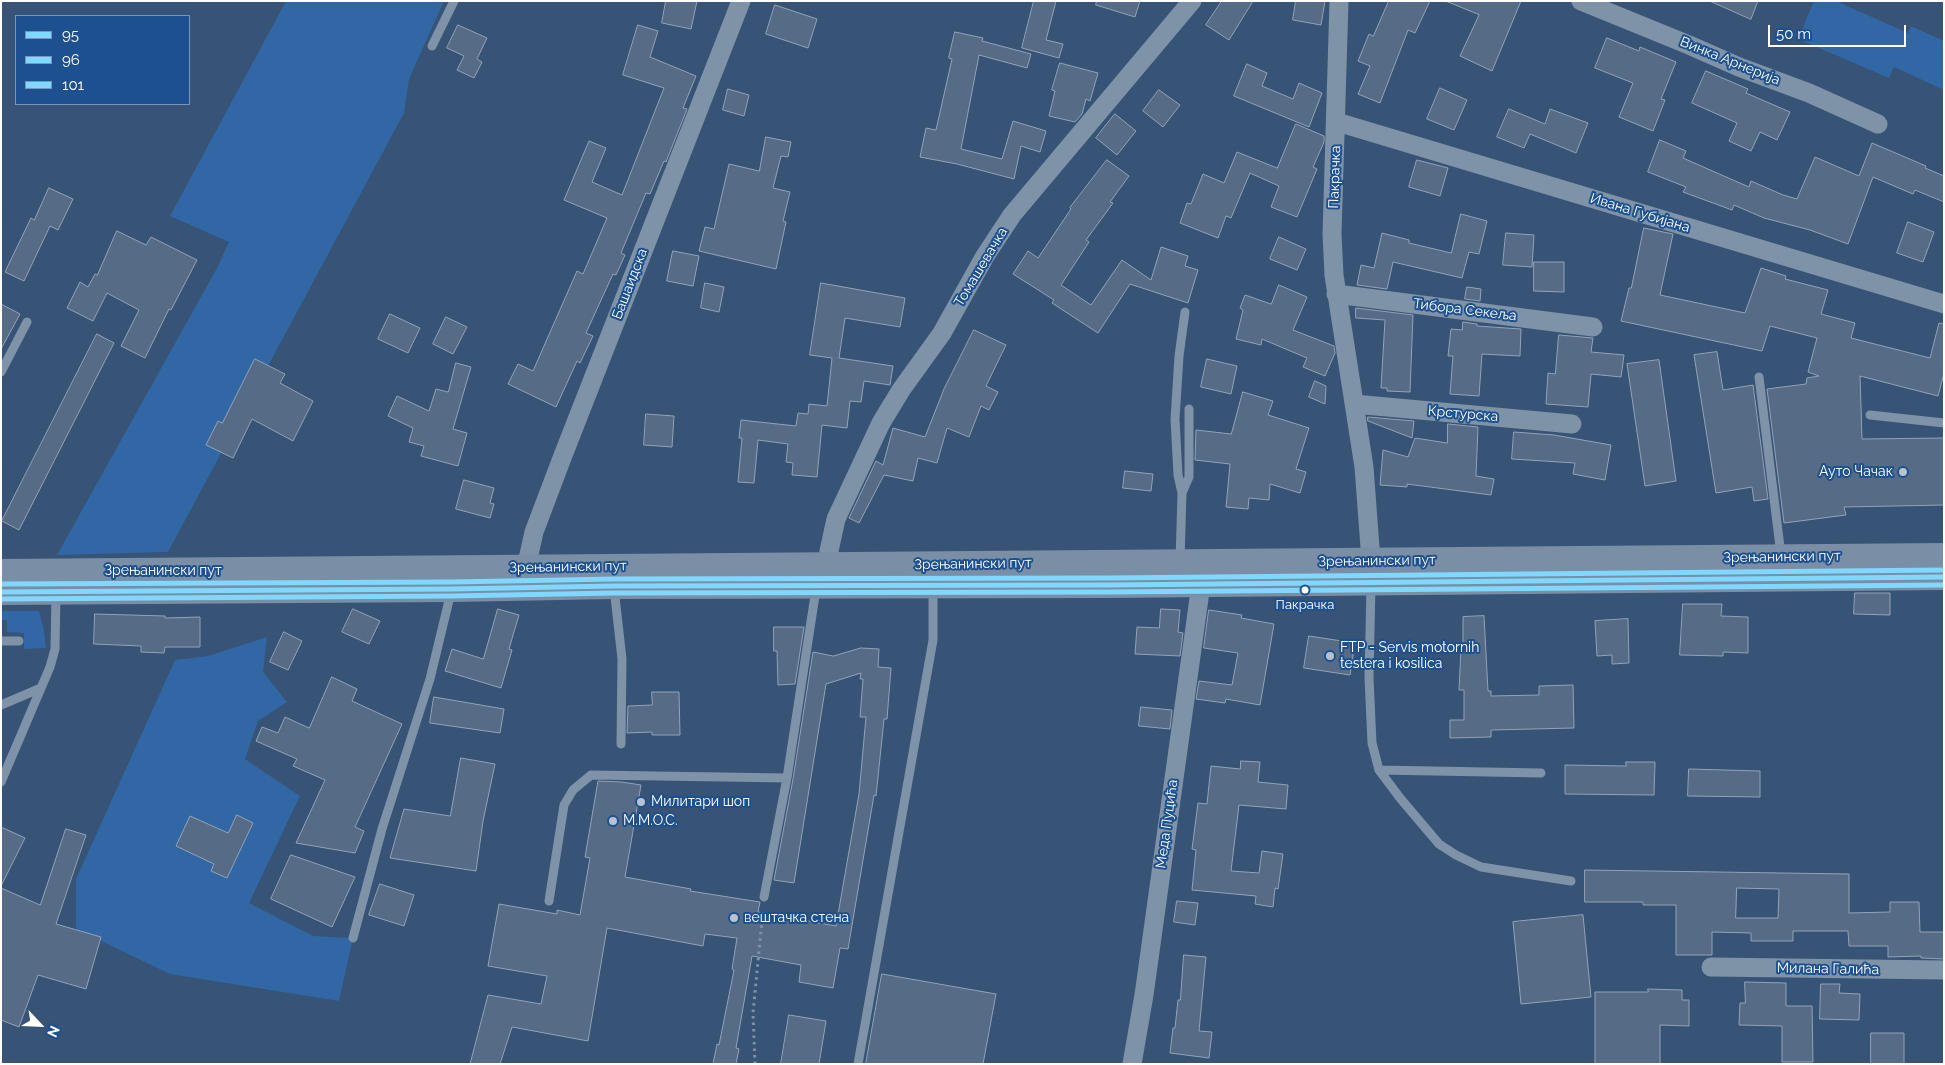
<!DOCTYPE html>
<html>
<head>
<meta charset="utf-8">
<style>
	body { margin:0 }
	#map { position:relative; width:1945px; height:1065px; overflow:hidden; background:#375375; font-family:Raleway,sans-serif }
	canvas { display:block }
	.frame { position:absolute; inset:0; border:2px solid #fff; pointer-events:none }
	.legend { position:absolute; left:15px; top:15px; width:175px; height:90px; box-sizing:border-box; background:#1d508f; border:1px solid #7796bc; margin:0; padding:6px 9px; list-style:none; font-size:15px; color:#fff }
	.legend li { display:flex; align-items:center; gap:10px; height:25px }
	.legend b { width:25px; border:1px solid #7796bc }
	.north { position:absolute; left:15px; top:1000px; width:50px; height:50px; -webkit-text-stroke:4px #1d508f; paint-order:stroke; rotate:115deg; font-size:14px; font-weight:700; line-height:20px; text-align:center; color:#fff }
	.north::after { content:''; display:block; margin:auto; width:18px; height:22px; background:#fff; clip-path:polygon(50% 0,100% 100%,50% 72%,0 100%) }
	.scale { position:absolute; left:1768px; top:25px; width:138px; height:22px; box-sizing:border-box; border:2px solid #fff; border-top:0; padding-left:6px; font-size:15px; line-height:18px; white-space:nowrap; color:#fff; -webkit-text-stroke:4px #1d508f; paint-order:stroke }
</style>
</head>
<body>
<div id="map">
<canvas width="1945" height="1065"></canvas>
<div class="frame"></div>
<ul class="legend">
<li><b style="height:6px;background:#80d8ff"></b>95</li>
<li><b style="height:6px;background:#80d8ff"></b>96</li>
<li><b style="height:6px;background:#80d8ff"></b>101</li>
</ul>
<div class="north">N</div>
<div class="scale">50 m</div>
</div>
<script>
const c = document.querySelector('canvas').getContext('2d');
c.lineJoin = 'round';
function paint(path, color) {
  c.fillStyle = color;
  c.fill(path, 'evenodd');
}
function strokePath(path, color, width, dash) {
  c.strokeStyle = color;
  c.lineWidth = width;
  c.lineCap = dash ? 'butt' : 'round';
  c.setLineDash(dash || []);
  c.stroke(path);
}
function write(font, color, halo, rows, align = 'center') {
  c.font = font + ' Raleway,sans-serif';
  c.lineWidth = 4;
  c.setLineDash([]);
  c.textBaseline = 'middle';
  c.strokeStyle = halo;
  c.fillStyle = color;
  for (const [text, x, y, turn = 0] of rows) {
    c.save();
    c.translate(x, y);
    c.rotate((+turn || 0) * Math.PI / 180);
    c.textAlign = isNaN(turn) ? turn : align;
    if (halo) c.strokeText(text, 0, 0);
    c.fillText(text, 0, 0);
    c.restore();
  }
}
paint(new Path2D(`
	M286 1H444L409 79 404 113 168 552 57 555 217 268 229 242 170 216Z
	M1814 1H1836L1908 33 1911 26 1944 41V90L1894 67 1889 78 1798 39Z
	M1 611H39L44 630 46 648 24 649V633L7 632V620H1Z
	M267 637 263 672 287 702 258 721 245 759 300 796 249 903 313 936 353 938 339 1001 170 974 76 929V879L175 660 208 656Z`), '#3167a5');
const building = new Path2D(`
	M666 1H697L691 29 662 23Z
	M1034 1H1056L1046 40 1063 44 1059 58 1022 48Z
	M1097 1H1140L1135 17 1096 5Z
	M1222 1H1253L1229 40 1206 25Z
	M1296 1H1325L1321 25 1293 20Z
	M1389 1H1430L1415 33 1408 30 1380 103 1358 94 1370 66 1358 61 1369 34 1373 36Z
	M1446 1H1521L1492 71 1460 56 1479 15Z
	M1710 1H1758L1751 19Z
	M775 5 817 19 808 48 766 34Z
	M458 25 487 38 477 59 482 62 474 78 457 70 464 56 447 48Z
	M638 25 658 31 650 57 696 76 683 108 687 109 666 162 664 161 650 194 646 193 621 253 625 255 616 275 613 274 586 333 593 336 580 363 577 361 556 407 508 384 518 364 533 371 577 271 583 274 607 218 564 200 589 141 606 148 592 182 622 195 664 88 623 75Z
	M955 32 983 38 982 41 1031 54 1027 68 979 55 961 149 1002 159 1013 121 1046 131 1040 152 1021 146 1014 179 957 164 920 157 926 128 936 130 952 59 949 58Z
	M1607 38 1639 51 1640 47 1676 62 1661 99 1665 100 1653 131 1619 117 1633 83 1595 68Z
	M1060 63 1098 73 1090 101 1086 99 1082 114 1075 122 1049 116 1055 91 1052 90Z
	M1247 64 1267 73 1262 86 1293 99 1299 83 1322 93 1309 127 1234 96Z
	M1706 71 1748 89 1746 93 1790 112 1777 140 1760 132 1751 151 1729 141 1737 123 1692 103Z
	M1440 88 1467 100 1454 130 1427 119Z
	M728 89 749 95 744 116 723 110Z
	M1159 90 1180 105 1163 127 1143 111Z
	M1509 109 1545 124 1550 109 1588 123 1576 153 1530 134 1524 148 1497 137Z
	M1115 114 1136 131 1117 155 1096 138Z
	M1296 124 1324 136V142L1313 167 1317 169 1297 217 1271 207 1279 186 1250 173 1231 218 1226 216 1218 238 1180 223 1187 203 1191 204 1203 174 1224 183 1237 152 1277 168Z
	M766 137 791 142 788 157 781 156 773 188 790 192 783 221 786 222 776 269 699 251 705 227 714 229 729 164 759 171Z
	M1660 140 1686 151 1683 158 1717 173 1749 187 1751 181 1783 195 1797 199 1815 157 1859 176 1872 143 1926 166 1925 168 1944 176V202L1915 190 1913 194 1873 177 1848 244 1810 230 1764 218 1734 205 1732 210 1683 192 1686 187 1648 172Z
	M1107 160 1129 176 1110 202 1113 203 1086 240 1089 242 1061 285 1091 305 1122 260 1151 280 1161 247 1188 256 1185 266 1198 270 1188 303 1130 284 1098 333 1052 303 1054 300 1013 274 1028 251 1038 258 1071 209 1070 208Z
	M1417 160 1448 168 1440 196 1409 187Z
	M49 188 73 199 58 230 50 226 24 281 5 272 31 218 34 220Z
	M1461 214 1487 221 1479 254 1469 252 1462 278 1393 262 1387 289 1357 285 1361 265 1374 268 1382 233 1409 240V243L1451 253Z
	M1908 222 1934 232 1923 262 1897 253Z
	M1644 228 1673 234 1660 295 1745 313 1761 268 1786 276 1785 279 1828 290 1821 314 1855 323 1851 338 1930 358 1939 323 1944 324V373L1938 396 1860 376 1862 439 1944 438V505L1844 507 1846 515 1784 523 1767 389 1806 384 1807 378 1819 376 1808 372 1817 338 1770 326 1762 351 1621 321 1629 288H1631Z
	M117 231 146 245 151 237 197 260 171 310 169 309 145 358 121 346 139 310 107 293 93 321 67 308 80 282 88 287 95 274 97 275Z
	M1506 233 1534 235 1532 267 1503 265Z
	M1279 237 1306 249 1297 270 1270 259Z
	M673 251 699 256 693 286 667 281Z
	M1534 262H1564V292L1534 291Z
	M705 283 724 287 719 312 701 308Z
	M821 283 905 298 900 327 845 318 839 358 893 366 890 385 864 381 861 402 850 401 847 428 822 425 817 477 792 475 793 463 786 462 788 444 758 440 754 483 738 482 742 438H739L741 420 796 426 798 413 808 414 809 404 827 406 832 358 810 355Z
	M1279 285 1307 297 1293 330 1334 346 1335 353 1325 376 1303 367 1307 358 1262 339 1261 345 1236 339 1243 310 1240 308 1245 295 1271 304Z
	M1467 287 1481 289 1480 301 1465 299Z
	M1 304 20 314 1 349Z
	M1356 308 1413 315 1410 392 1387 391V388H1381L1385 320 1356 318Z
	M390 314 420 328 408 353 378 339Z
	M446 317 467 327 453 354 433 344Z
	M1463 322 1477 324V326L1521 329 1520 356 1482 354 1479 396 1450 394 1453 356H1448L1451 329 1462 330Z
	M974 330 1006 345 986 386 998 392 989 410 981 406 969 437 947 428 937 463 918 458 913 481 884 475 859 523 849 518 876 461 883 465 893 428 925 437 944 389Z
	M97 334 114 343 19 530 2 521Z
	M1559 335 1593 338 1591 352 1624 355 1621 377 1591 374 1588 407 1546 404 1548 373 1555 374Z
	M1717 352 1723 390 1753 385 1768 499 1754 501 1752 487 1716 493 1694 355Z
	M255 359 285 374 280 383 313 401 293 441 252 419 233 458 206 445 218 421 222 423Z
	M1207 359 1237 366 1231 394 1201 387Z
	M1659 360 1676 481 1645 486 1627 364Z
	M456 363 471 367 453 429 467 433 458 466 421 456 424 446 409 442 413 428 388 416 397 396 429 411 436 389 448 392Z
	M1315 381 1326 386 1325 404 1309 397Z
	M1243 392 1273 401 1268 415 1309 428 1296 469 1306 472 1300 493 1270 484 1269 500 1249 498 1248 509 1226 507 1230 464 1195 460 1196 430 1231 434Z
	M646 414 674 416 672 447 644 445Z
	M1368 417 1414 421 1412 438 1368 421Z
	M1448 424 1478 427 1476 476 1494 479 1491 495 1407 484V487L1380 485 1383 450 1408 457 1415 438 1447 443Z
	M1514 432 1554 435 1611 445 1605 480 1573 474 1575 463 1512 459Z
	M1125 471 1153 474 1151 491 1123 488Z
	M464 480 494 488 490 503 494 504 490 518 456 509Z
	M1855 593H1890V615L1854 614Z
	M1683 604H1722L1721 616 1748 617V653L1723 652V656L1680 655Z
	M353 609 380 621 369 644 342 632Z
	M498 609 519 615 509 649 512 650 501 688 445 671 452 649 483 659Z
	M1161 609 1180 610 1178 632 1183 633 1180 656 1135 654 1137 627 1159 628Z
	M1209 610 1242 615 1241 618 1274 624 1260 705 1226 699 1225 703 1196 699 1199 681 1232 685 1238 653 1204 648Z
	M95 614 165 616V618L200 617V647H165L164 653 141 652V646L94 644Z
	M1484 616 1488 691H1491V696L1539 695V686L1573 685 1574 728 1491 730V737L1450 738V720H1464V690H1459L1461 648H1463V617Z
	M1628 619 1629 663 1612 664V655L1597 656 1595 621Z
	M774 627H804L795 684 778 685 777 651H774Z
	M284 632 302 641 288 670 270 662Z
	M1309 636 1355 643 1350 675 1304 668Z
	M861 648 879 649 878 667 891 668 890 681 887 719H884L876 796 874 795 848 949 840 948 833 988 799 982 801 965 752 956 736 1048 739 1049 736 1064H713L717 1044 719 1045 734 970 732 969 737 938 705 934 703 946 607 928 588 1041 512 1027 500 1064H470L488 995 541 1004 547 976 488 966 499 904 557 914V910L580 915 590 858 585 857 598 781 622 782 641 785 625 877 691 889 690 891 760 902 758 912 836 926 859 794 866 717H860L863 679H860L861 673 826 684 794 883 774 880 793 779 813 652 833 656Z
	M332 677 357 689 352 701 402 724 355 827 364 831 355 853 296 843 325 780 293 766 297 759 256 741 262 727 278 733 285 717 309 728Z
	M652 692H679L680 735H652V732L627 733 628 706 652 705Z
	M434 697 504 709 500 733 430 723Z
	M1141 707 1172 710 1170 729 1139 726Z
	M461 758 495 764 483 821 476 871 390 858 404 809 450 816Z
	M1241 761 1260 762 1258 782 1288 785 1286 809 1239 805 1231 871 1259 873 1262 851 1283 854 1278 889 1275 888 1273 907 1255 904 1256 896 1192 890 1196 850 1192 849 1198 803 1207 804 1211 766 1240 769Z
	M1626 762H1655L1654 795 1565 794V765L1626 766Z
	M1689 769 1760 771V797L1688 796Z
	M237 815 253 823 227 878 211 871 214 864 176 846 190 816 228 833Z
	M1 827 25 838 1 886Z
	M66 829 86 835 56 924 101 937 86 989 38 975 19 1027 1 1020V888L40 905Z
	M291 855 355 877 332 927 271 899Z
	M1585 870 1849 874V913L1890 912V902H1919L1920 932H1944V959L1921 958V956L1888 957V946H1849L1848 931H1793V941H1751V933L1712 932V955H1676V905H1643V902H1585ZM1737 888 1779 889 1778 918H1736Z
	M380 884 414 895 404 926 369 915Z
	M1177 901 1198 903 1195 925 1174 922Z
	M1583 915 1591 997 1521 1004 1513 922Z
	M1184 955 1206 957 1199 1031 1212 1032 1209 1058 1170 1053 1173 1028H1175L1178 1000H1180Z
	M882 974 996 994 983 1064H866Z
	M1745 982 1786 983V1006H1812L1813 1062H1782V1026L1739 1025 1740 1003H1745Z
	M1821 984H1840L1839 993 1860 994 1859 1020 1820 1019Z
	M1648 989 1682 990V1000H1689V1026L1660 1025V1064H1595V992H1648Z
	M789 1015 826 1021 819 1064H781Z
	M1871 1033H1904V1064H1871Z`);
paint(building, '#556b86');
strokePath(building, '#93a3b7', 1);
strokePath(new Path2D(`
	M755 1064 753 1013 763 910`), '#7e92a8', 3, [2.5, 4]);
strokePath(new Path2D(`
	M432 46 454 1
	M1 372 27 322
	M1759 377 1781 555
	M1870 415 1944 423
	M1182 493 1189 477V409
	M1180 561 1182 493 1178 475 1175 419 1179 356 1185 312
	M1371 585 1369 678 1372 743 1379 770 1400 798 1439 844 1456 855 1481 867 1571 881
	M614 588 622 659 621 744
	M1 641H19
	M1 705 41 688
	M1379 770 1541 773
	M1 782 50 667 55 649 56 594
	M764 897 787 778 816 589
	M549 901 564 805 573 790 591 775 787 778
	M353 938 382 829 430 679 451 592
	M858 1064 933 640V588`), '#7e92a8', 9);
strokePath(new Path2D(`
	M1339 1 1332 234 1334 275 1364 467 1371 561
	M1581 1 1689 45 1739 67 1809 93 1878 124
	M1337 122 1944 304
	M1336 294 1593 327
	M1354 404 1572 424
	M828 566 829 551 836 519 881 423 901 390 942 333 985 256 1012 215 1192 1
	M526 568 534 532 562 458 741 1
	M1711 967 1944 970
	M1132 1064 1144 995 1201 584`), '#7e92a8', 19);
strokePath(new Path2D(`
	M1 572 1944 556
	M1 592 452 589 614 586 1109 585 1944 577`), '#7a8ea5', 26);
strokePath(new Path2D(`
	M1 592 452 589 614 586 1109 585 1944 577`), '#80d8ff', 5);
strokePath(new Path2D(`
	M1 599 452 596 614 593 1109 592 1944 585`), '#80d8ff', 5);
strokePath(new Path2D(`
	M1 584 452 582 614 579 1109 578 1944 570`), '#80d8ff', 5);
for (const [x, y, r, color] of [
	[1903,472,5,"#b9c3cf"],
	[1305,590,4.5,"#fff"],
	[1330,656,5,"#b9c3cf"],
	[641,802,5,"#b9c3cf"],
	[613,821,5,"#b9c3cf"],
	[734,918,5,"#b9c3cf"]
]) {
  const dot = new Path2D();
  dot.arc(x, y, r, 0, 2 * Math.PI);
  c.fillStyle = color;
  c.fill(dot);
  strokePath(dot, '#1d508f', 2);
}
write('13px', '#fff', '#1d508f', [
	["Пакрачка",1305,605]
]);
write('14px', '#fff', '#1d508f', [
	["Винка Арнерија",1730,61,22],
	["Пакрачка",1335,177,-88],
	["Ивана Губијана",1640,213,17],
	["Томашевачка",981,267,-59],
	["Башаидска",630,284,-69],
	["Тибора Секеља",1465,310,7],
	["Крстурска",1463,414,5],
	["Зрењанински пут",1782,557,-1],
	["Зрењанински пут",1377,561,-1],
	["Зрењанински пут",973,564,-1],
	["Зрењанински пут",568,567,-1],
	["Зрењанински пут",163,571],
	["Меда Пуцића",1167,824,-82],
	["Милана Галића",1828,969,1]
]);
write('14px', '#fff', '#1d508f', [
	["Ауто Чачак",1893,472,"right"],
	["FTP - Servis motornih",1340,648],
	["testera i kosilica",1340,664],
	["Милитари шоп",651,802],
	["M.M.O.C.",623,821],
	["вештачка стена",744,918]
], 'left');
</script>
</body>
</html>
